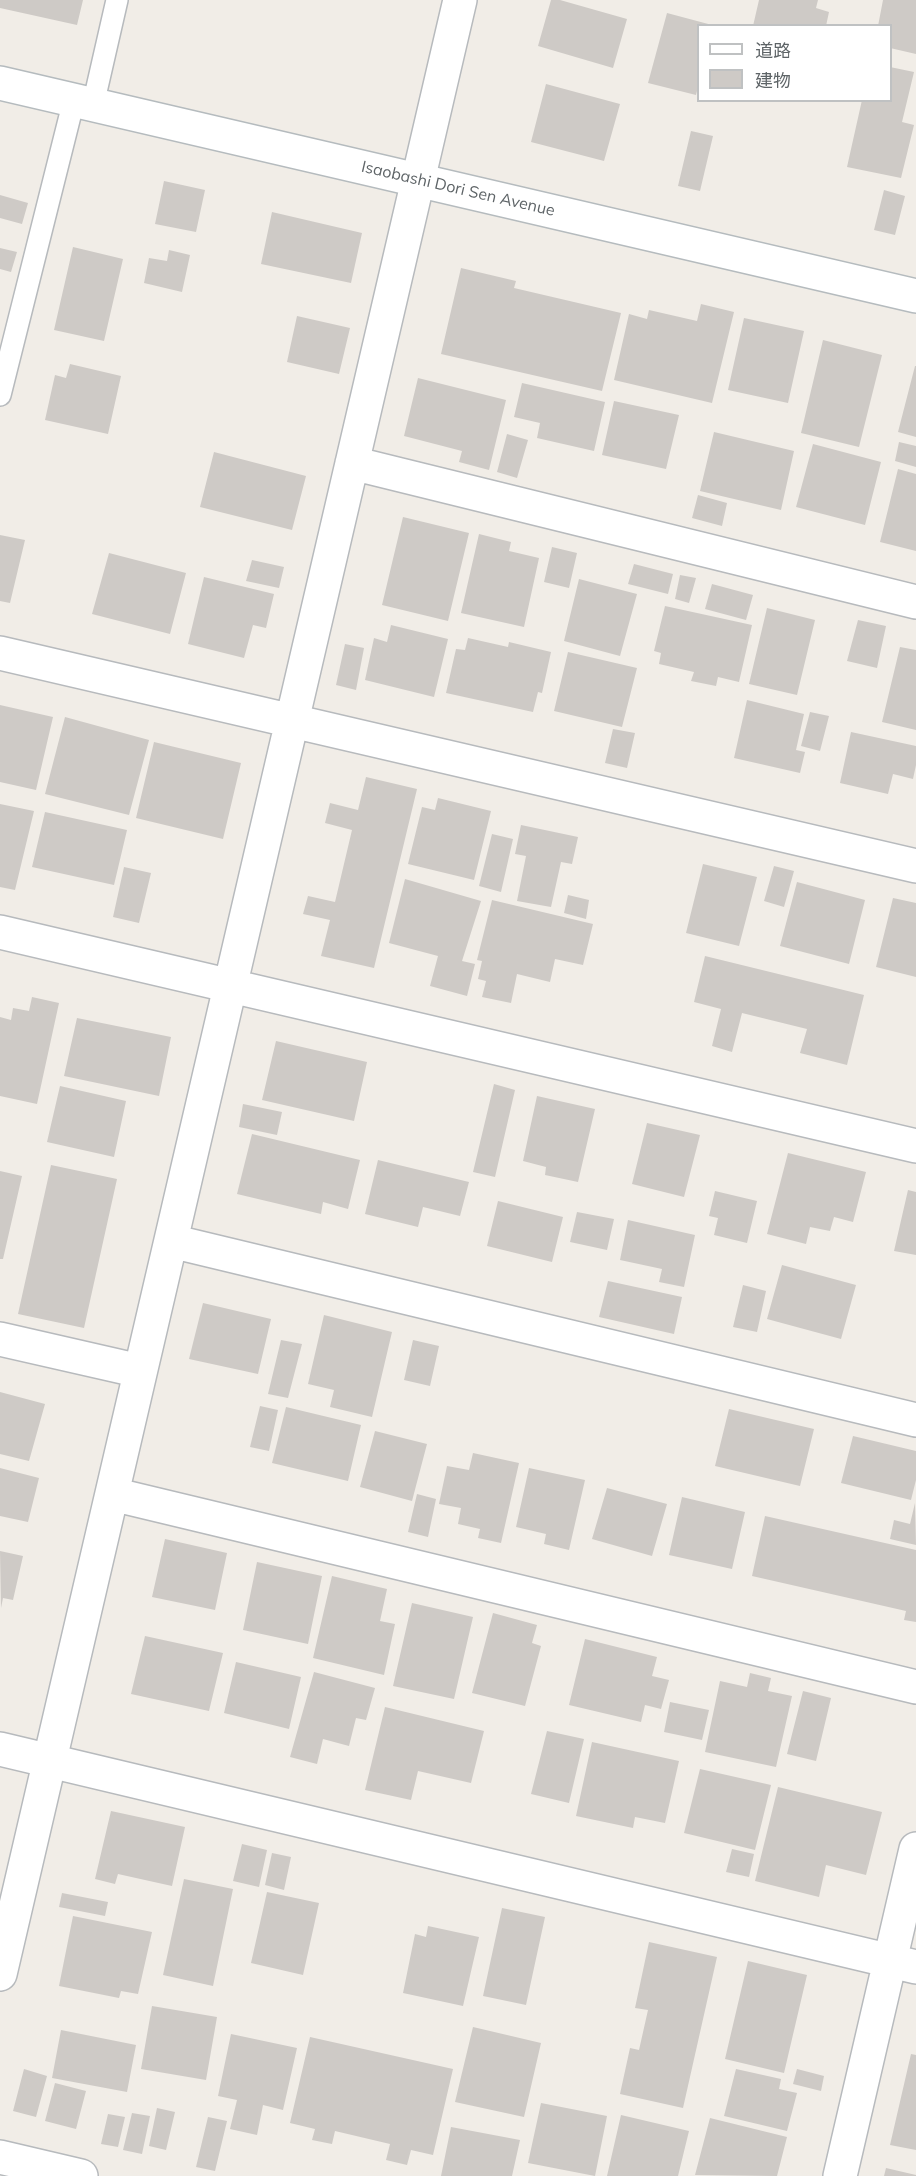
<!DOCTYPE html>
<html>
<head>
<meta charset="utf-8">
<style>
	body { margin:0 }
	#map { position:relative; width:916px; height:2176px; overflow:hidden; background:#f1ede7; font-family:Mulish,"Noto Sans JP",sans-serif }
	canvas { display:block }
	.legend { position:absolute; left:697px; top:24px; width:195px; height:78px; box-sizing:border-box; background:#fff; border:2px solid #bfc1c2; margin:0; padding:8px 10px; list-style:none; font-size:18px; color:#5e6467 }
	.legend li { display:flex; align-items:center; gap:12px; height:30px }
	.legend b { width:30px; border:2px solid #bfc1c2 }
</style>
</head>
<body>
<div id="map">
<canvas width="916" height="2176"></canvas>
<ul class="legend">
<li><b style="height:8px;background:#fff"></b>道路</li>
<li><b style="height:16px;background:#cecac6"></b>建物</li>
</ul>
</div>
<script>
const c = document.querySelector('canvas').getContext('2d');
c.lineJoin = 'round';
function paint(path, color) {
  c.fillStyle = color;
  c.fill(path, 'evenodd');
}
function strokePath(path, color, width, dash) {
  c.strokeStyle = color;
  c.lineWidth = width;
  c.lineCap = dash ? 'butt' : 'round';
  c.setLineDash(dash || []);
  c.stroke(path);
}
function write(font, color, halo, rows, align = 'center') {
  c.font = font + ' Mulish,sans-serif';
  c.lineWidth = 6;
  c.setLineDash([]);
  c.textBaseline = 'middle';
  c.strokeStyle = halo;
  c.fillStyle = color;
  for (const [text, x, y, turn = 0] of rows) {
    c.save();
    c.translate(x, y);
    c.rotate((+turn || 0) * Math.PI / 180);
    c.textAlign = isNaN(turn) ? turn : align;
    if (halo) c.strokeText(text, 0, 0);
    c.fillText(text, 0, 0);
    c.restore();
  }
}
paint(new Path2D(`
	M0 0H83L77 25 0 8Z
	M551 0H560L627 19 613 68 538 46Z
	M759 0H818L816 8 829 12 826 26H753Z
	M883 0H916V54L890 48V26H878Z
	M667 13 712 25 698 26V87L696 95 648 83Z
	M890 67 914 72 902 122 914 125 901 178 847 167 862 100H890Z
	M546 84 620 104 604 161 531 142Z
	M691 131 713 136 700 191 678 186Z
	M164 181 205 190 196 232 155 224Z
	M884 190 905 196 895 235 874 230Z
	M0 195 28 203 22 224 0 218Z
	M272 212 362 233 351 283 261 264Z
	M73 247 123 259 104 341 54 330Z
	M0 248 17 252 11 272 0 269Z
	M169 250 190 255 182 292 144 283 149 258 167 261Z
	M461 268 516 281 514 288 621 313 602 391 441 354Z
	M701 304 734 312 712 403 614 380 629 314 647 319 649 310 697 321Z
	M297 316 350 328 339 374 287 362Z
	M744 318 804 331 788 403 728 390Z
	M823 340 882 355 859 447 801 433Z
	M70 364 121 376 108 434 45 420 55 375 66 378Z
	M915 366H916V437L898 432Z
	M418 378 506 400 489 470 459 462 462 451 404 436Z
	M522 383 605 402 594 451 537 438 540 423 514 417Z
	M614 401 679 415 666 469 602 455Z
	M714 432 794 451 781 510 700 491Z
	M507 434 528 440 517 478 497 472Z
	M899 442 916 446V467L895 461Z
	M813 444 881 462 865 525 796 507Z
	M214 452 306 476 292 530 200 507Z
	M898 469 916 474V551L880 542Z
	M698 495 727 503 722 526 692 518Z
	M403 517 469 533 448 621 382 605Z
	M479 534 511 542 509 551 539 558 524 627 461 613Z
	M0 535 25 540 10 603 0 601Z
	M552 547 577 553 569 588 544 582Z
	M109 553 186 573 170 634 92 614Z
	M252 560 284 567 279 588 246 581Z
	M634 564 673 574 668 594 628 584Z
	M680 575 696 578 689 603 675 599Z
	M204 577 274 594 266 628 253 625 244 658 188 644Z
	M579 579 637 594 620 656 564 641Z
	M712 584 753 595 746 620 705 609Z
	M665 606 752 625 739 682 718 677 716 686 691 681 694 672 659 664 661 653 654 651Z
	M767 608 815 620 797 695 749 684Z
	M858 620 886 626 877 668 847 661Z
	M391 625 448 639 434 697 365 680 374 638 387 642Z
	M468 638 508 647 509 642 551 652 542 693 538 692 533 712 446 693 456 649 465 650Z
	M345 644 364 648 356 690 336 685Z
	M900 647 916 650V730L882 722Z
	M568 652 637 668 622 727 554 711Z
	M747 700 804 714 796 750 805 752 800 773 734 758Z
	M0 705 53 717 36 790 0 782Z
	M810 712 829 716 820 751 801 746Z
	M65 717 149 740 129 815 45 794Z
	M613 729 635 733 627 768 605 763Z
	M851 732 916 746V765L913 779 893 774 888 794 840 783Z
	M154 742 241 763 223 839 136 818Z
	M366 777 417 789 374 968 321 956 330 920 303 914 308 896 335 902 352 830 325 823 330 803 358 810Z
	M438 798 491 811 474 880 408 864 422 807 435 810Z
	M0 804 34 811 15 890 0 887Z
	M45 812 127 830 114 885 32 867Z
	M521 825 578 837 572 864 561 862 551 907 517 901 526 856 515 854Z
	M492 834 513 839 501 892 479 886Z
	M703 864 757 877 739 946 686 933Z
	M774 866 794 871 784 907 764 901Z
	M124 867 151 873 139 923 113 917Z
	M405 879 481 901 462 961 475 964 467 996 430 986 438 956 389 943Z
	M797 882 865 900 849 964 780 946Z
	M568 895 589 900 586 919 564 913Z
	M893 898 916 903V977L876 967Z
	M492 900 593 924 583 965 555 959 550 982 517 974 511 1003 482 997 486 981 478 979 482 961 477 960Z
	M705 956 864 995 847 1065 800 1053 807 1029 742 1013 732 1052 712 1046 721 1009 694 1002Z
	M32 997 59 1003 37 1104 0 1096V1017L11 1020 13 1008 29 1011Z
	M77 1018 171 1037 159 1096 64 1076Z
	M276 1041 367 1062 354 1121 262 1100Z
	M494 1084 515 1090 495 1177 473 1172Z
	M60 1086 126 1101 114 1157 47 1142Z
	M537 1096 595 1109 578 1182 545 1175 546 1167 523 1161Z
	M243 1104 282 1112 277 1135 239 1127Z
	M647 1123 700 1135 684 1197 632 1184Z
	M252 1134 360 1160 348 1209 323 1202 321 1214 237 1194Z
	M788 1153 866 1172 853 1222 834 1217 830 1231 810 1227 806 1244 767 1234Z
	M378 1160 469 1182 460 1216 423 1207 418 1227 365 1214Z
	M51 1165 117 1179 84 1328 18 1314Z
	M0 1171 22 1176 3 1259H0Z
	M908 1190 916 1192V1255L894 1251Z
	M715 1191 757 1201 747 1243 714 1235 718 1218 709 1216Z
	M498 1201 563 1217 552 1262 487 1246Z
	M577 1212 614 1219 607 1250 570 1242Z
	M628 1220 695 1235 684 1287 659 1282 662 1269 620 1260Z
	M782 1265 856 1285 841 1339 767 1319Z
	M608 1281 682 1297 674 1334 599 1317Z
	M743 1285 766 1291 757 1332 733 1327Z
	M203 1303 271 1319 258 1374 189 1359Z
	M324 1315 392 1332 372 1417 330 1407 334 1390 308 1384Z
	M281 1340 302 1344 288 1398 268 1394Z
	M413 1340 439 1346 430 1386 404 1380Z
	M0 1392 45 1404 29 1461 0 1454Z
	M260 1406 278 1410 269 1451 250 1447Z
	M286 1407 361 1425 348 1481 272 1463Z
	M729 1409 814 1429 800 1486 715 1466Z
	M375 1431 427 1444 412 1501 360 1487Z
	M853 1436 916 1451V1480L911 1500 841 1483Z
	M473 1453 519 1463 501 1543 478 1538 480 1529 458 1524 461 1508 439 1504 447 1466 469 1470Z
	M0 1468 39 1478 28 1522 0 1516Z
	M529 1468 585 1480 569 1550 544 1544 546 1534 516 1527Z
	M607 1488 667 1504 652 1556 592 1539Z
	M417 1494 436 1499 428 1537 408 1532Z
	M682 1497 745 1512 732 1569 669 1555Z
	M915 1503 916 1545 890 1539 894 1520 910 1524Z
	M765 1516 916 1550V1622L904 1620 906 1611 752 1576Z
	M165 1539 227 1553 215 1610 152 1597Z
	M0 1551 23 1556 13 1600 3 1598 1 1608Z
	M257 1562 322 1576 308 1644 243 1630Z
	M332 1576 387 1589 380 1621 395 1624 384 1675 313 1658Z
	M412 1603 473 1617 454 1699 393 1686Z
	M493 1613 537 1625 532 1643 541 1646 525 1706 472 1693Z
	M145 1636 223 1653 209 1711 131 1694Z
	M585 1639 657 1657 652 1676 669 1680 661 1709 645 1705 641 1722 569 1705Z
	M236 1662 301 1677 289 1729 224 1713Z
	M314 1672 375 1688 366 1720 356 1718 349 1746 323 1739 317 1764 290 1757Z
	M750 1673 771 1678 768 1691 792 1696 776 1767 705 1752 720 1681 747 1687Z
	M803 1691 831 1698 816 1761 787 1754Z
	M670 1702 709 1710 702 1740 664 1732Z
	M385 1707 484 1731 471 1783 418 1771 411 1800 365 1790Z
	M547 1731 584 1739 569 1803 531 1794Z
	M592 1742 679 1761 665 1823 635 1817 633 1828 576 1816Z
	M700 1769 771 1785 755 1850 684 1833Z
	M778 1787 882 1812 866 1875 826 1865 819 1897 755 1881Z
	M111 1811 185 1827 172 1886 118 1874 115 1884 95 1879Z
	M242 1844 267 1850 259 1887 233 1881Z
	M732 1849 754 1854 749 1877 726 1872Z
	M272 1853 291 1857 284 1890 265 1885Z
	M184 1879 233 1889 213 1986 163 1975Z
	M267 1892 319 1903 303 1975 251 1963Z
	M62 1893 108 1902 105 1916 59 1907Z
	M502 1908 545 1917 526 2005 483 1996Z
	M73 1916 152 1932 138 1994 121 1991 119 1998 59 1986Z
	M428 1926 479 1937 463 2006 403 1993 415 1934 426 1937Z
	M649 1942 717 1957 683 2108 620 2094 630 2048 639 2050 648 2010 635 2008Z
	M748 1961 807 1975 784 2073 725 2059Z
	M152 2006 217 2017 206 2080 141 2069Z
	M473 2027 541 2043 524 2117 455 2102Z
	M61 2030 136 2045 127 2092 52 2078Z
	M231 2034 297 2048 283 2110 263 2105 257 2135 230 2129 237 2100 218 2096Z
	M310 2037 453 2069 433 2155 411 2150 407 2165 386 2160 390 2144 335 2131 332 2144 312 2140 315 2129 290 2123Z
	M911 2054 916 2055V2150L890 2145Z
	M24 2069 47 2076 36 2117 13 2111Z
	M736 2069 781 2079 779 2089 797 2093 787 2131 724 2116Z
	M797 2069 824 2076 821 2091 793 2084Z
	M55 2083 86 2091 76 2129 45 2121Z
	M541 2103 607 2116 595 2176 528 2163Z
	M157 2108 175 2112 166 2150 149 2146Z
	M132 2113 150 2116 142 2154 123 2150Z
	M108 2114 125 2117 118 2147 101 2144Z
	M621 2115 689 2131 678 2176H607Z
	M208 2117 227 2121 215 2171 196 2167Z
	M710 2118 787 2137 777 2176 695 2175Z
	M451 2127 520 2140 512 2176H441Z
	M886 2168 916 2175V2176H884Z`), '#cecac6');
const lane = new Path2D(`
	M93 105 117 0
	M0 395 74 100`);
const street = new Path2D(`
	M352 463 916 602
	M0 653 916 866
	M0 932 916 1146
	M171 1241 916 1420
	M0 1339 140 1371
	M112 1494 916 1687
	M0 1749 916 1967
	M0 1974 460 0
	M0 2157 81 2176
	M840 2176 916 1849`);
const secondary = new Path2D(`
	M0 83 916 296`);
strokePath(lane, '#b7babd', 24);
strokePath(street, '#b7babd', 36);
strokePath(secondary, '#b5bbbe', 36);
strokePath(lane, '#fff', 21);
strokePath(street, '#fff', 33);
strokePath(secondary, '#fff', 33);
write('16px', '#5e6467', '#fff', [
	["Isaobashi Dori Sen Avenue",458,189,13]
]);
</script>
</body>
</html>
